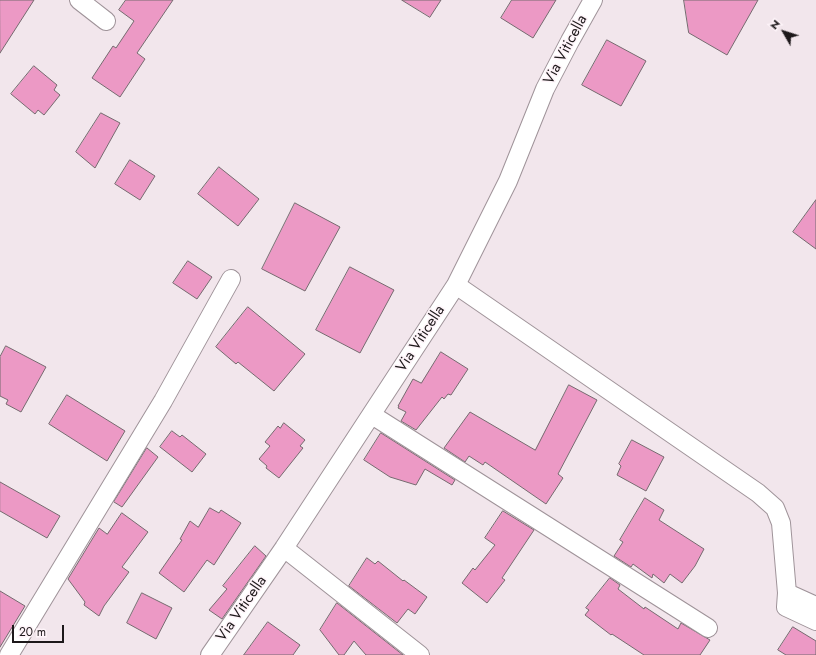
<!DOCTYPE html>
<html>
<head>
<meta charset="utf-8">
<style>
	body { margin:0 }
	#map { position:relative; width:816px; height:655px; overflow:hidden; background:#f2e6ec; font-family:Jost,sans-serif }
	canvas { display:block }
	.north { position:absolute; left:764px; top:12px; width:40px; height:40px; -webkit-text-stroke:3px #fef4f9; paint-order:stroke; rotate:309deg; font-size:11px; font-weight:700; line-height:16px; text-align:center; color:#1d181a }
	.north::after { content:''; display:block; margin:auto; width:14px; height:18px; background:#1d181a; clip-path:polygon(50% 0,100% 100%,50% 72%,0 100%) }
	.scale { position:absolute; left:12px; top:625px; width:52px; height:18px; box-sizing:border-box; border:2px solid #1d181a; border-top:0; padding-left:5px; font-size:12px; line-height:14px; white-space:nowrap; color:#1d181a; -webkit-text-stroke:3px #fef4f9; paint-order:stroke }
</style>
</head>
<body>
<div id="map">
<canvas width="816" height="655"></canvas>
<div class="north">N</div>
<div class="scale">20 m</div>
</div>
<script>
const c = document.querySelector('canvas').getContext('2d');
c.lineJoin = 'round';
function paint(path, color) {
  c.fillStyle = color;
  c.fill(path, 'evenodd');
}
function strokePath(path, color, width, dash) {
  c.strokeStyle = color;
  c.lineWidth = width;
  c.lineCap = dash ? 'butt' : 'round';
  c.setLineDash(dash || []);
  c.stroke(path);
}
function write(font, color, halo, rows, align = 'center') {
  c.font = font + ' Jost,sans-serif';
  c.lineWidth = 3;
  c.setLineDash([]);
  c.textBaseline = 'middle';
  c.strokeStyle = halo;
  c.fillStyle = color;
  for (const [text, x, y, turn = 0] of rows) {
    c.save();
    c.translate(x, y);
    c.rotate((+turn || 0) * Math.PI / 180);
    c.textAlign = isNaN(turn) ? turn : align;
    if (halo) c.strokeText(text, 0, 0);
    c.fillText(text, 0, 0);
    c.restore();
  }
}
const building = new Path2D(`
	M0 0H34L0 53Z
	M126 0H173L137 53 145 59 120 97 92 78 113 46 116 48 134 21 119 10Z
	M402 0H441L430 17Z
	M512 0H556L533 38 501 18Z
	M684 0H758L727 55 689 33Z
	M607 40 646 61 621 106 582 85Z
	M34 66 57 85 54 90 60 95 44 115 38 110 35 114 11 94Z
	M101 113 120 123 95 168 76 152Z
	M130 160 155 176 140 200 115 184Z
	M219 167 259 199 238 226 198 194Z
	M816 200V249L793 232Z
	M295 203 340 227 305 291 262 269Z
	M188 261 212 277 197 299 173 283Z
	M350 267 394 290 360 353 316 330Z
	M248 307 305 354 274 391 238 362 236 364 216 347Z
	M6 346 46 367 21 412 6 404 8 400 0 396V357Z
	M441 352 468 369 451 395 448 394 444 399 442 397 416 430 401 421 406 412 398 408 399 406H398L413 379 421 383Z
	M569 385 597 400 558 474 563 478 546 504 485 462 483 465 469 456 465 462 444 448 470 412 535 450Z
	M67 395 125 431 107 461 49 424Z
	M284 423 305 440 300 446 303 448 279 478 266 468 267 466 259 459 270 446 265 442 278 426 280 428Z
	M172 431 180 437 182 435 206 454 192 472 160 447Z
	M381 433 455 480 452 485 425 469 416 485 390 477 364 460Z
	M632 440 664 457 646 491 617 475 621 466 619 464Z
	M147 448 158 457 122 507 114 502Z
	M0 482 60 516 47 538 0 511Z
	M645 498 664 510 659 520 704 549 695 566 682 583 670 574 664 583 653 574 652 578 633 564 631 567 614 556 623 542 620 540Z
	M210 508 219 513 221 510 241 523 214 565 207 560 184 592 159 573 182 540 180 539 190 521 198 527Z
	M503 511 534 530 502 578 505 580 487 603 462 583 473 568 475 570 495 545 485 538Z
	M122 513 148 532 122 567 129 572 104 606 99 616 84 605 85 602 68 579 99 528 107 534Z
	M255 546 266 556 222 619 209 610 227 589 223 586Z
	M367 558 375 564 378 561 403 581 404 580 427 597 415 614 408 609 397 623 349 586Z
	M610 578 620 585 618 589 644 609 645 607 678 629 681 623 710 640 700 655H644L612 634 611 635 585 615 589 610 586 608Z
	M0 591 25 606 0 647Z
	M142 593 172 608 156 639 127 623Z
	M337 603 403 655H366L354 641 344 655H339L320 630Z
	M268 622 300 645 293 655H244Z
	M793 627 816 641V655H786L778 650Z`);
paint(building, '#ec99c5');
strokePath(building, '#756a6f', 1);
const street = new Path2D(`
	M79 0 106 21
	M456 285 758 493 775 508 781 523 787 593 816 606
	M372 415 708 628
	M284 548 420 655
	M787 593 786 607 816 621
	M9 655 163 401 231 279
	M210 655 284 548 456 285 508 181 545 89 570 41 593 0`);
strokePath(street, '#9f9399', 20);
strokePath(street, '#fff', 18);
write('15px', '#1d181a', '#fef4f9', [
	["Via Viticella",566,50,-62],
	["Via Viticella",421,339,-57],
	["Via Viticella",242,609,-55]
]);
</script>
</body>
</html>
